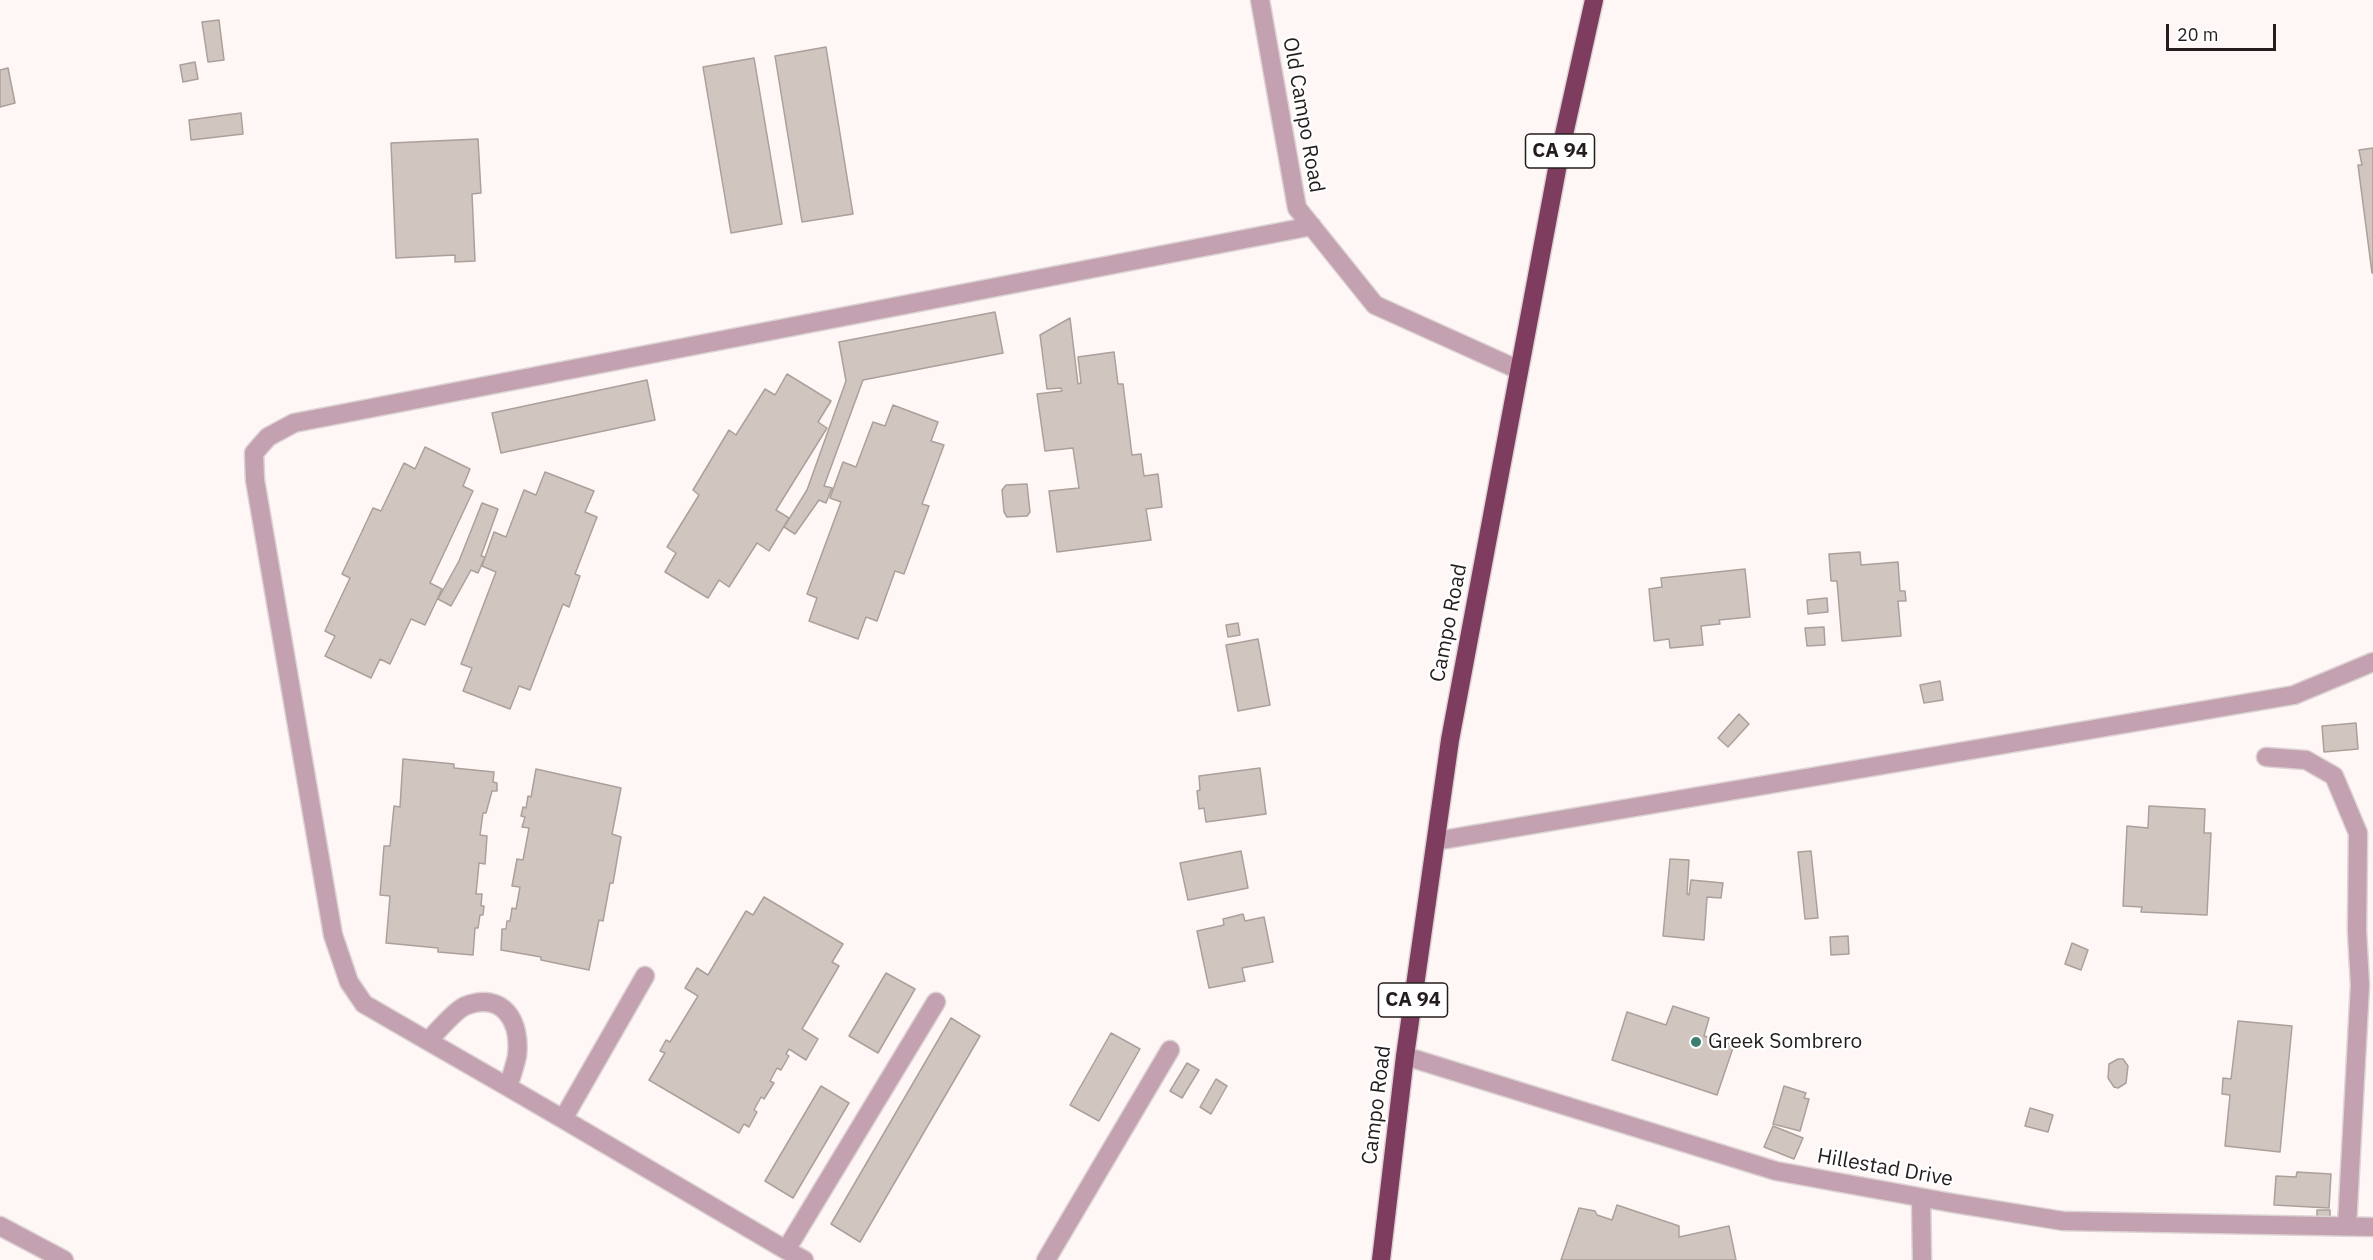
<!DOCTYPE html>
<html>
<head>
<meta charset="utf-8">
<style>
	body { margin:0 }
	#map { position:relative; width:2373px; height:1260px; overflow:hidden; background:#fff6f6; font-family:"IBM Plex Sans",sans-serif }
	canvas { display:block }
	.scale { position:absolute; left:2166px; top:24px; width:110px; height:27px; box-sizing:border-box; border:3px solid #231e1d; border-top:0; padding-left:8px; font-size:18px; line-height:21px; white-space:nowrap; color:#231e1d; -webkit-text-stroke:4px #fff; paint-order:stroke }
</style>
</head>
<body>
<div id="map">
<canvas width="2373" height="1260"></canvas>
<div class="scale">20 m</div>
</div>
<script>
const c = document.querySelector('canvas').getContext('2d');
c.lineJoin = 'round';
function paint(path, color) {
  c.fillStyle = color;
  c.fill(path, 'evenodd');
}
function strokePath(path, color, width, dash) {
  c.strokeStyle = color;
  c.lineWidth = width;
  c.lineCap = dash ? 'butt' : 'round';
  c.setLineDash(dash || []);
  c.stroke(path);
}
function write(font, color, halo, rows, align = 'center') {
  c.font = font + ' "IBM Plex Sans",sans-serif';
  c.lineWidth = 4.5;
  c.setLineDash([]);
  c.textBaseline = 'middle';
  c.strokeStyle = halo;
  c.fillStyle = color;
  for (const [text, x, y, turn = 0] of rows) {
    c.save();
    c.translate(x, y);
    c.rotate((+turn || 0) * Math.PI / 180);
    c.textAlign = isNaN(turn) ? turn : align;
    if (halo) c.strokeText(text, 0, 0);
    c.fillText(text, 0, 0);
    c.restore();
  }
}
const building = new Path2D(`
	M219 20 224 60 208 62 202 22Z
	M826 47 853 214 802 222 775 56Z
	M754 58 782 224 731 233 703 67Z
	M195 62 198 79 183 82 180 65Z
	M8 68 15 103 0 107V70Z
	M241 113 243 134 191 140 189 120Z
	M478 139 481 193 472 194 475 261 455 262V255L396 258 391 143Z
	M2373 148V273H2372L2358 165H2362L2359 150Z
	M995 312 1003 353 863 380 824 486 832 488 826 503 819 500 795 534 784 527 807 490 846 381 839 342Z
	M1070 318 1078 384 1081 383 1078 357 1114 352 1118 384H1123L1132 455 1141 454 1144 476 1158 474 1162 507 1146 509 1151 540 1057 552 1049 491 1079 488 1073 448 1045 451 1037 394 1062 391 1061 388 1047 389 1040 335Z
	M787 374 831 401 818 422 827 428 776 510 789 518 769 551 757 543 729 587 719 580 708 598 665 572 676 553 667 547 699 495 693 490 729 430 736 435 765 389 775 395Z
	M647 380 655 420 501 453 492 413Z
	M893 405 938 422 931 441 944 445 922 504 929 506 904 574 895 571 877 621 866 617 858 639 809 621 817 598 807 594 841 502 830 498 843 462 856 467 873 422 885 426Z
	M425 447 470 469 463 486 473 491 430 583 442 589 425 625 411 619 390 664 380 659 371 678 325 656 335 636 325 631 350 578 342 574 373 508 381 511 404 463 415 469Z
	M545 472 594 491 585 512 597 517 575 574 580 576 569 607 563 604 530 690 519 686 510 709 463 691 472 668 461 664 496 572 482 566 494 532 506 537 524 490 536 495Z
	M1027 484 1030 512 1027 516 1007 517 1004 512 1002 490 1006 485Z
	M482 503 498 509 481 556 485 557 478 573 471 570 451 606 438 599 459 561Z
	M1860 552 1861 565 1898 562 1900 591H1905L1906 601H1898L1901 636 1842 641 1837 581H1831L1829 554Z
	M1745 569 1750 617 1719 620 1720 624 1701 626 1703 645 1670 648 1669 639 1654 641 1649 589 1662 587 1661 578Z
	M1827 598 1828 612 1808 614 1807 600Z
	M1238 623 1240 635 1228 637 1226 625Z
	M1824 627 1825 645 1807 646 1805 628Z
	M1258 639 1270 705 1238 711 1226 645Z
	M1940 681 1943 700 1924 703 1920 685Z
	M1739 714 1749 724 1728 747 1718 738Z
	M2356 723 2358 749 2324 752 2322 726Z
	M403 759 454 764V768L494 772 493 782 497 783V791H492L486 813H483L480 835 487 836 485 864 479 863 476 894H482L481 906H484L483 915H480L478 928H475L473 955 438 952V948L386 943 390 896 380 895 384 846H390L394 806 400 807Z
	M1260 768 1266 814 1206 822 1204 808 1199 809 1197 791 1200 790 1199 776Z
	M536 769 621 788 612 834 621 837 613 883H610L603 921 599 920 589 970 541 960V957L501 950 502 929H506L507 921H510L512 908 516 909 520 887 512 886 517 859 523 860 529 828 522 827 525 817 521 816 523 807 526 808 528 796 531 797Z
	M2149 806 2205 809 2204 833H2211L2207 915 2141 912 2142 907 2123 906 2127 826 2148 828Z
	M1241 851 1248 888 1188 900 1180 863Z
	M1811 851 1818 918 1805 919 1798 852Z
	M1670 859 1689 860 1687 894 1689 895 1691 880 1723 883 1721 898 1707 897 1704 940 1663 936Z
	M764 897 843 944 832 962 839 966 802 1029 818 1039 806 1060 789 1049 786 1054 789 1056 781 1070 777 1068 770 1081 774 1083 764 1099 761 1097 754 1110 757 1112 749 1127 744 1124 739 1133 649 1080 665 1053 660 1051 666 1040 670 1042 698 996 685 988 697 968 708 975 746 911 753 915Z
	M1243 914 1245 921 1264 917 1273 962 1242 968 1245 981 1209 988 1197 931 1224 925 1223 919Z
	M1848 936 1849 954 1831 955 1830 937Z
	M2072 943 2088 950 2081 970 2065 964Z
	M886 973 915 989 878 1053 849 1036Z
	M1673 1006 1709 1018 1704 1036 1734 1045 1717 1095 1612 1060 1627 1012 1666 1025Z
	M951 1018 980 1036 860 1242 831 1224Z
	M2238 1021 2292 1026 2280 1152 2225 1146 2230 1095 2222 1094 2223 1078 2231 1079Z
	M1111 1033 1140 1049 1099 1121 1070 1105Z
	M2118 1059H2123L2128 1066 2126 1083 2118 1088 2114 1087 2108 1078 2109 1064Z
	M1187 1063 1199 1070 1182 1098 1170 1091Z
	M1216 1079 1227 1086 1211 1114 1200 1107Z
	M821 1086 849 1103 793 1198 765 1181Z
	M1784 1086 1806 1093 1804 1098 1809 1099 1800 1131 1773 1124Z
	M2030 1108 2053 1115 2048 1132 2025 1126Z
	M1773 1126 1803 1138 1794 1159 1764 1147Z
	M2297 1172 2331 1174 2329 1208 2274 1205 2276 1176 2296 1177Z
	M1617 1205 1679 1226V1237L1729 1226 1736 1260H1561L1579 1208 1595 1211 1597 1215 1612 1220Z
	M2317 1210H2330V1221L2317 1222Z`);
paint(building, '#d1c6bf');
strokePath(building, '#aba09a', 1.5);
const minor = new Path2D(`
	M1260 0 1297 208 1375 305 1519 370
	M2266 757 2306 760 2334 776 2358 833 2357 931 2360 985 2347 1226
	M1436 841 2294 695 2373 662
	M645 976 563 1119 786 1250
	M428 1041 364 1004 349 982 333 935 255 480 254 453 268 437 294 423 1312 226
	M1405 1056 1776 1171 1952 1203 2063 1221 2373 1227
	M508 1087 428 1041C437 1032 454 1011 465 1006 503 991 521 1021 517 1056 515 1066 511 1077 508 1087L563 1119
	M1921 1198 1922 1260
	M0 1226 64 1260
	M804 1260 786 1250 936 1002
	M1046 1260 1170 1050`);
const highway = new Path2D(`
	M1381 1260 1405 1056 1450 740 1561 148 1594 0`);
strokePath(minor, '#dcd3d3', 21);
strokePath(highway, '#dcd3d3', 21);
strokePath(minor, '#c3a1b0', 18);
strokePath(highway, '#7e3c5f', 18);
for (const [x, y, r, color] of [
	[1696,1042,6,"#3b7d6e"]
]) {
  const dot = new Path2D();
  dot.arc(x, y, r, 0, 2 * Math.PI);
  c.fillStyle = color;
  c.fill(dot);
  strokePath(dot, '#fff', 2);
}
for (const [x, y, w] of [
	[1560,151,69],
	[1413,1000,69]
]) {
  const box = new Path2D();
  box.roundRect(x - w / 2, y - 17, w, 34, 4.5);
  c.fillStyle = '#fff';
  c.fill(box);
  strokePath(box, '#231e1d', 1.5);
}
write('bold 20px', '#231e1d', null, [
	["CA 94",1560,151],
	["CA 94",1413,1000]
]);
write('21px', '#231e1d', '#fff', [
	["Old Campo Road",1303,115,80],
	["Campo Road",1449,623,-79],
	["Campo Road",1377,1105,-83],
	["Hillestad Drive",1885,1168,10]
]);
write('21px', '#231e1d', '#fff', [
	["Greek Sombrero",1708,1042]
], 'left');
</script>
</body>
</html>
